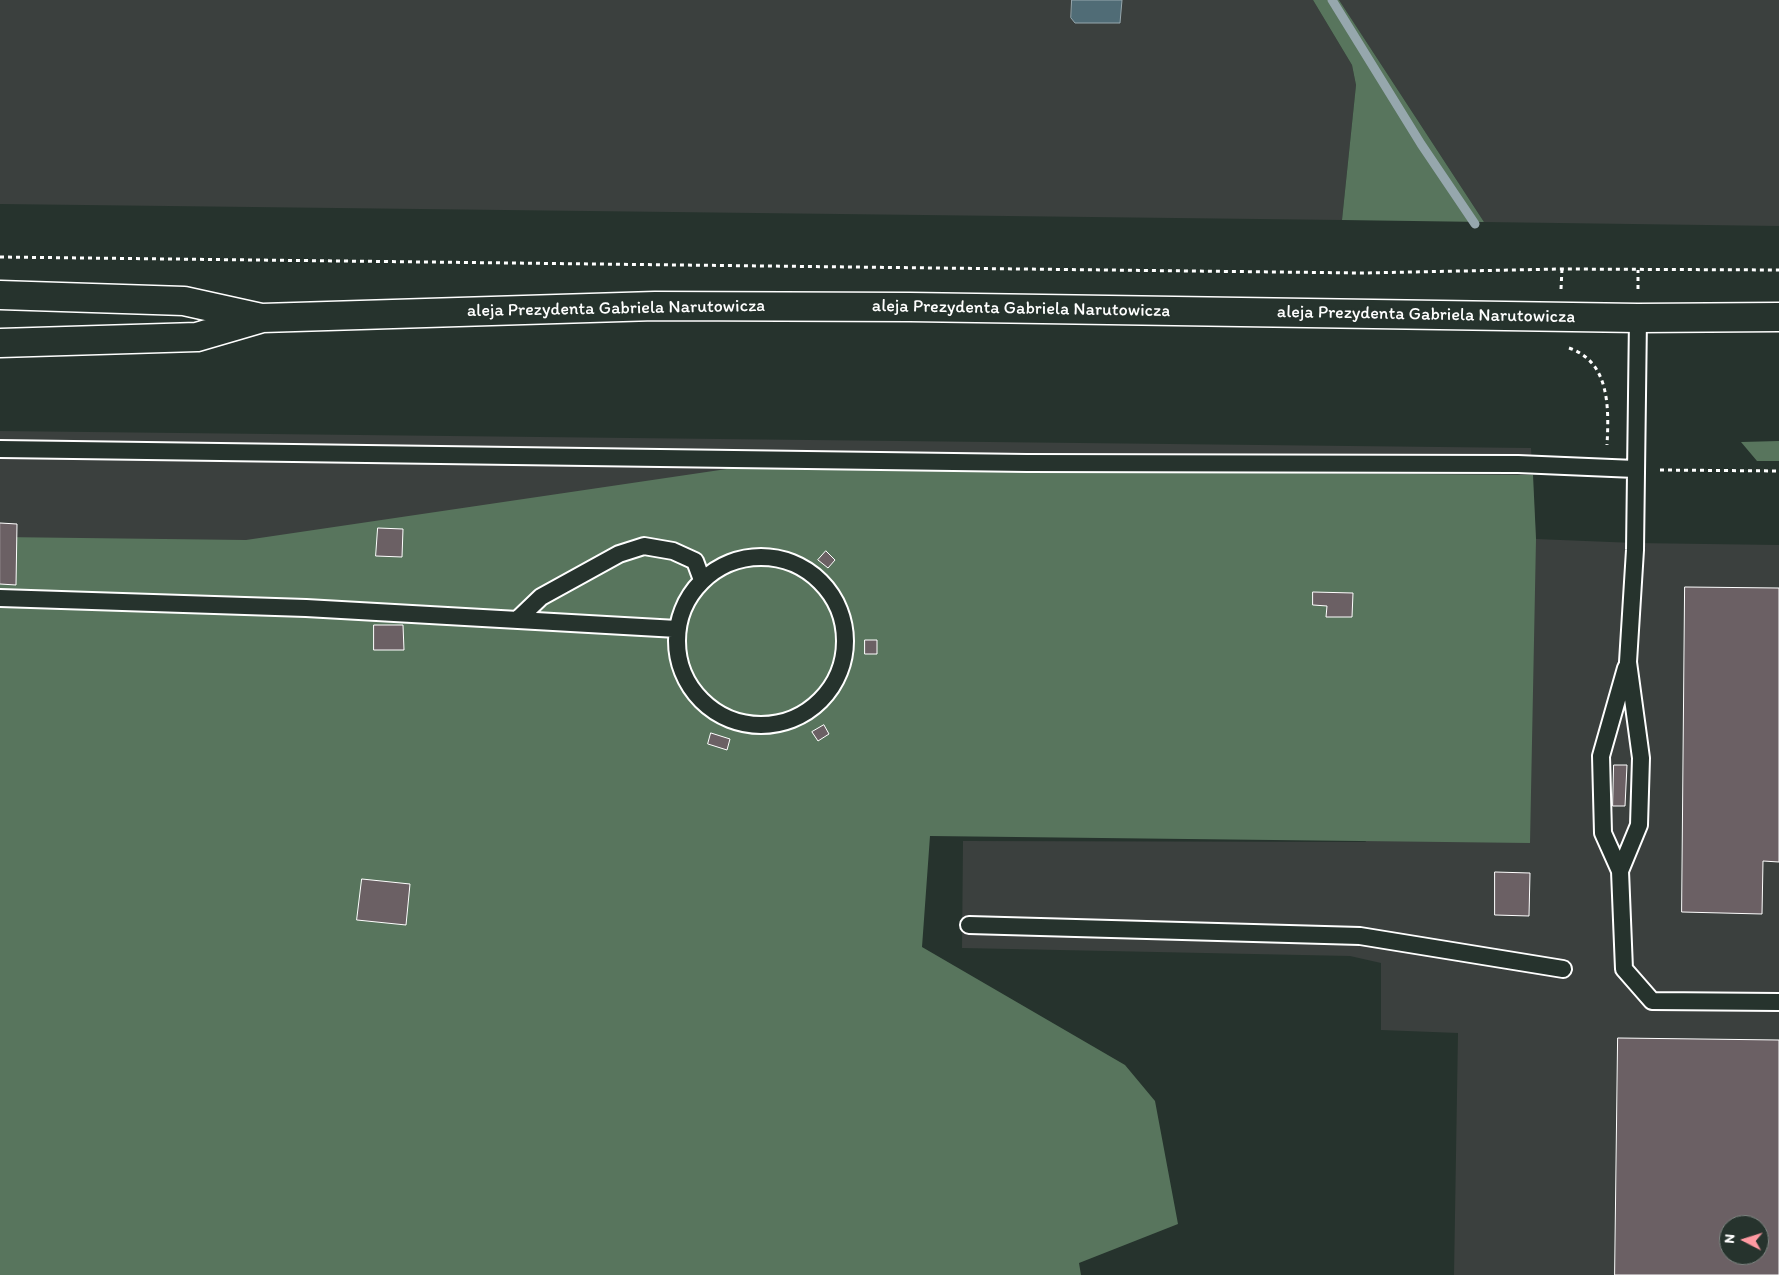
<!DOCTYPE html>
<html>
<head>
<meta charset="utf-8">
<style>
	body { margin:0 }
	#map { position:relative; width:1779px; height:1275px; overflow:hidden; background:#26332d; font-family:Itim,sans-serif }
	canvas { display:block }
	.north { position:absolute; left:1719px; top:1215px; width:50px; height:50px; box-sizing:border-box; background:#26332d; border:1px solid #7d8581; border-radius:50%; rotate:275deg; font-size:14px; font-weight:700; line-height:20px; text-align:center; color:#fff }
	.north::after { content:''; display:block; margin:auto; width:18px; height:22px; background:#ff9aa2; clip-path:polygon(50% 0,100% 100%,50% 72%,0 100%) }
</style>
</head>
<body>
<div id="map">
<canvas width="1779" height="1275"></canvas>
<div class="north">N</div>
</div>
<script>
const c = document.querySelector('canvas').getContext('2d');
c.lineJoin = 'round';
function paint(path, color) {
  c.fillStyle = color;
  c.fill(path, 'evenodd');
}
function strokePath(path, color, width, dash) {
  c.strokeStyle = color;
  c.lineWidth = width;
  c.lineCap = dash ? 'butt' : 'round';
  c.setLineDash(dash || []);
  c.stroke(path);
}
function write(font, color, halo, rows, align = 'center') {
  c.font = font + ' Itim,sans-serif';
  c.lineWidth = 4;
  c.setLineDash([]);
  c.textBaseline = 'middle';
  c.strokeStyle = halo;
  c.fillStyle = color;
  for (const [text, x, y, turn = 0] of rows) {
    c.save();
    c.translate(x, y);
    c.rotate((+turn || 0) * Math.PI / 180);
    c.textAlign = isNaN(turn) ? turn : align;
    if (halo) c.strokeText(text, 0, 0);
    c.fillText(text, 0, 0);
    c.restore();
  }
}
paint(new Path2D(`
	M0 0H1313L1352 65 1356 85 1342 220 0 204Z
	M1339 0H1779V226L1484 222Z
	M0 431 1531 448 1536 539 1635 543 1779 545V1275H1454L1458 1033 1381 1030V963L1350 956 962 948 963 841 1366 842 1190 536 0 1275ZM1729 1225H1759V1255H1729Z`), '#3b403e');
paint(new Path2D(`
	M1313 0H1339L1484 222 1342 220 1356 85 1352 65Z
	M1779 441V461H1757L1741 442Z
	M747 466 915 470 1533 475 1536 539 1530 843 930 836 922 947 1125 1065 1155 1101 1178 1224 1079 1263 1081 1275H0V537L246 540Z`), '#58755d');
const water = new Path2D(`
	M1072 0H1122L1120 23H1075L1071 18Z`);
paint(water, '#506c76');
strokePath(water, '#96a7ad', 1);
strokePath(new Path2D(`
	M1332 0 1421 144 1475 224`), '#96a7ad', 9);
const building = new Path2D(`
	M0 523 17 524 16 585 0 584Z
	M378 528 403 529 402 557 376 556Z
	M826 551 835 560 828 568 818 560Z
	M1685 587 1779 588V862L1763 861 1762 914 1682 912Z
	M1313 592 1353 593 1352 617H1326L1327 606 1313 605Z
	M374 625H403L404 650H374Z
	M865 640H877V654H865Z
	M824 725 829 734 818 741 812 732Z
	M711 733 730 739 727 750 708 744Z
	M1614 765H1627L1625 806H1613Z
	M1495 872 1530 873 1529 916 1495 915Z
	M362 879 410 884 406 925 357 920Z
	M1618 1038 1779 1040V1275H1615ZM1729 1225H1759V1255H1729Z`);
paint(building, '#6b6064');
strokePath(building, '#fff', 1);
const service = new Path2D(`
	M0 449 1027 463 1518 464 1635 469
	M677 641a84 84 0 1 1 168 0a84 84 0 1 1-168 0Z
	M0 598 306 608 677 629
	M517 620 541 597 619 554 644 546 673 551 695 561 702 580
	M1626 668 1601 756 1603 833 1620 871 1624 969 1652 1001 1779 1002
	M1620 871 1639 825 1641 758 1628 662 1635 550 1638 318
	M969 925 1360 936 1563 969`);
const tertiary = new Path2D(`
	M0 295 184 301 261 318
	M0 343 197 337 262 318 655 306 910 307 1638 318 1779 317`);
strokePath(service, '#fff', 20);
strokePath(tertiary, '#fff', 31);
strokePath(new Path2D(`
	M0 257 1362 273 1562 269 1779 270
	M1561 289 1562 269
	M1638 289V270
	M1569 348C1610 362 1609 408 1607 445
	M1660 470 1779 471`), '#fff', 3, [4, 4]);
strokePath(service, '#26332d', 16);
strokePath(tertiary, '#26332d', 28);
write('18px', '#fff', '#26332d', [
	["aleja Prezydenta Gabriela Narutowicza",616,309,-1],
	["aleja Prezydenta Gabriela Narutowicza",1021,309,1],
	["aleja Prezydenta Gabriela Narutowicza",1426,315,1]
]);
</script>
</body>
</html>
